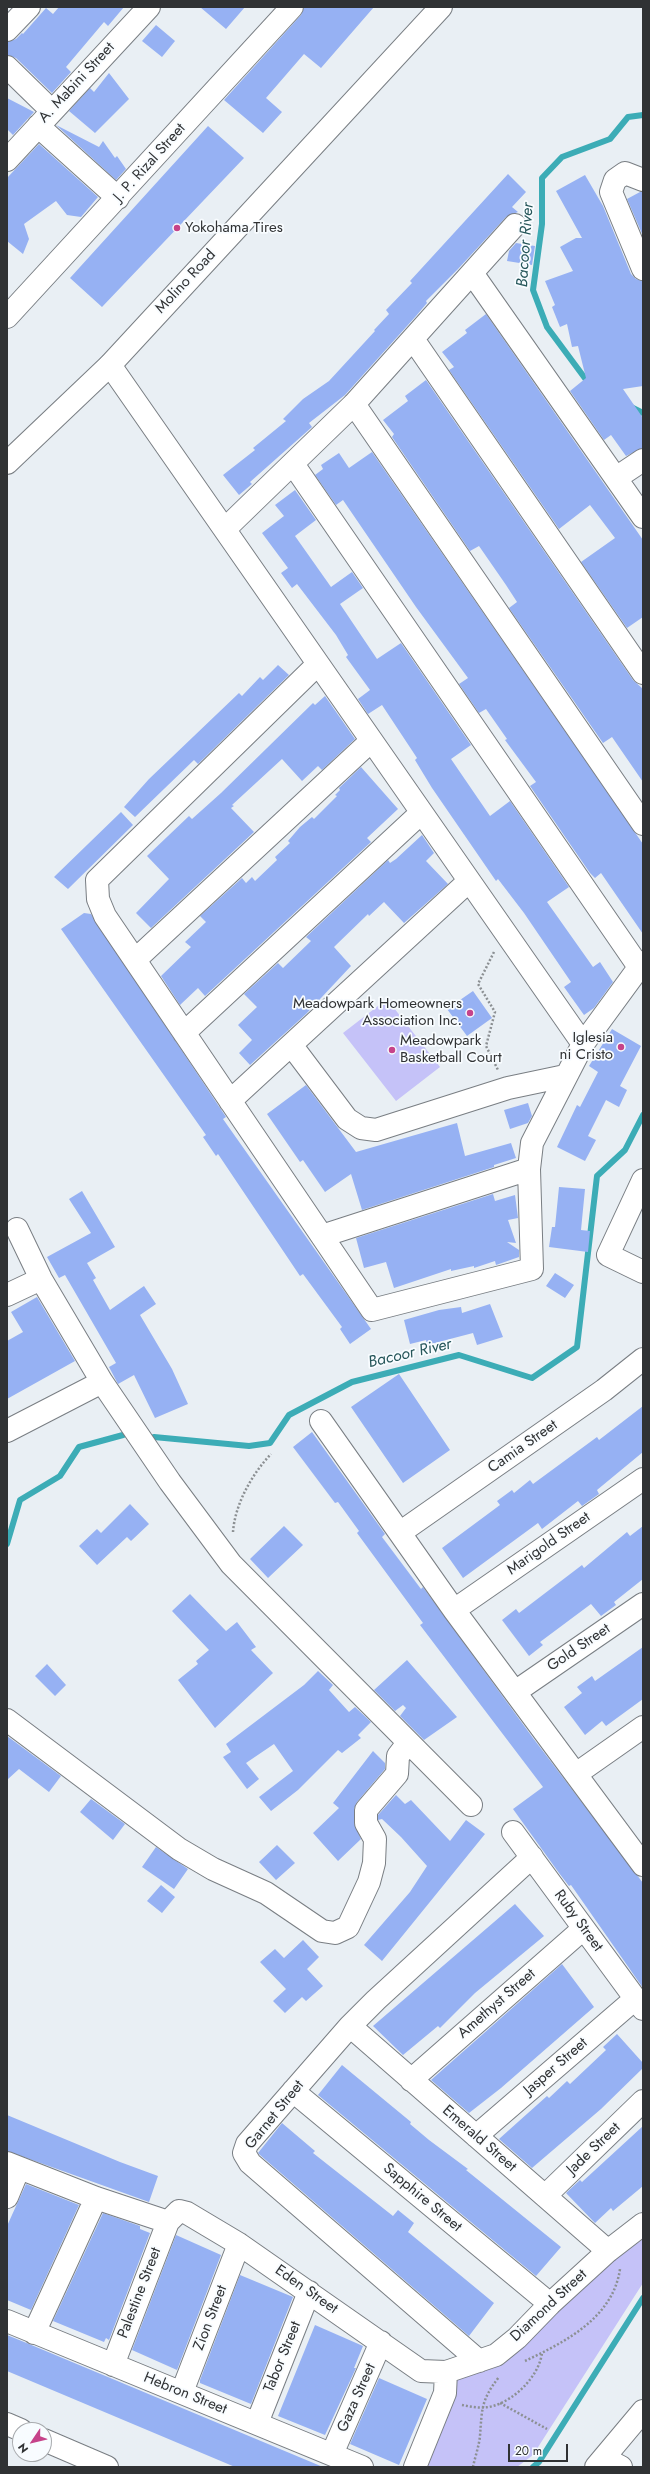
<!DOCTYPE html>
<html>
<head>
<meta charset="utf-8">
<style>
	body { margin:0 }
	#map { position:relative; width:650px; height:2474px; overflow:hidden; background:#e9eff4; font-family:Jost,sans-serif }
	canvas { display:block }
	.frame { position:absolute; inset:0; border:8px solid #303234; pointer-events:none }
	.north { position:absolute; left:12px; top:2422px; width:40px; height:40px; box-sizing:border-box; background:#f8fcff; border:1px solid #a8abae; border-radius:50%; rotate:235deg; font-size:11px; font-weight:700; line-height:16px; text-align:center; color:#303234 }
	.north::after { content:''; display:block; margin:auto; width:14px; height:18px; background:#c6438a; clip-path:polygon(50% 0,100% 100%,50% 72%,0 100%) }
	.scale { position:absolute; left:508px; top:2444px; width:60px; height:18px; box-sizing:border-box; border:2px solid #303234; border-top:0; padding-left:5px; font-size:12px; line-height:14px; white-space:nowrap; color:#303234; -webkit-text-stroke:3px #f8fcff; paint-order:stroke }
</style>
</head>
<body>
<div id="map">
<canvas width="650" height="2474"></canvas>
<div class="frame"></div>
<div class="north">N</div>
<div class="scale">20 m</div>
</div>
<script>
const c = document.querySelector('canvas').getContext('2d');
c.lineJoin = 'round';
function paint(path, color) {
  c.fillStyle = color;
  c.fill(path, 'evenodd');
}
function strokePath(path, color, width, dash) {
  c.strokeStyle = color;
  c.lineWidth = width;
  c.lineCap = dash ? 'butt' : 'round';
  c.setLineDash(dash || []);
  c.stroke(path);
}
function write(font, color, halo, rows, align = 'center') {
  c.font = font + ' Jost,sans-serif';
  c.lineWidth = 3.5;
  c.setLineDash([]);
  c.textBaseline = 'middle';
  c.strokeStyle = halo;
  c.fillStyle = color;
  for (const [text, x, y, turn = 0] of rows) {
    c.save();
    c.translate(x, y);
    c.rotate((+turn || 0) * Math.PI / 180);
    c.textAlign = isNaN(turn) ? turn : align;
    if (halo) c.strokeText(text, 0, 0);
    c.fillText(text, 0, 0);
    c.restore();
  }
}
paint(new Path2D(`
	M387 999 440 1067 396 1101 343 1033Z
	M643 2239V2283L533 2455 517 2467H421L454 2376Z`), '#c5c2f8');
strokePath(new Path2D(`
	M590 385 547 327 533 290 542 224V178L562 157 610 139 628 117 643 115
	M631 407 643 413
	M154 1437 249 1446 270 1443 289 1415 352 1382 459 1355 532 1378 577 1347 597 1176 625 1150 643 1115
	M7 1544 20 1500 60 1476 79 1447 123 1435
	M533 2467 539 2462 643 2298`), '#3cacb6', 6);
paint(new Path2D(`
	M59 7H124L108 26 104 22 66 67 71 72 52 93 16 58 7 55V42L16 39 22 33 23 34 46 8 53 14Z
	M200 7H245L226 29Z
	M304 7H374L321 68 304 54 266 98 282 112 263 133 224 100 301 15Z
	M156 25 175 41 162 57 142 41Z
	M109 73 129 99 95 133 69 111 90 88 94 92Z
	M7 98 34 112 13 135 7 129Z
	M56 125 99 147 103 141 115 158 117 156 126 169 116 180Z
	M208 126 244 158 102 307 70 278Z
	M39 144 98 197 81 217 67 215 56 201 24 224 29 239 23 254 7 241V178Z
	M508 174 526 192 512 207 518 212 506 217 458 269 426 301 427 303 416 316 345 395 309 423 312 427 250 482 252 484 239 495 223 475 255 450 253 448 286 421 283 419 303 399 329 381 375 331 374 330 389 314 386 310 412 283 410 281Z
	M585 175 603 206 631 274 636 279 643 281V386L623 389 643 418V448L626 456 611 435 604 440 570 391 586 378 578 346 572 347 567 324 560 327 552 307 555 305 545 281 573 271 560 247 576 238H582L556 191Z
	M640 192H643V236L627 199Z
	M516 243 535 246 532 265 507 261 509 251Z
	M486 314 643 540V617L627 628 581 562 615 538 590 505 559 529 449 370 454 367 442 352 467 333 465 330Z
	M426 380 633 680 643 689V782L612 737 603 743 509 608 517 602 506 585 479 546 470 551 392 437 394 434 383 420 408 401 405 396Z
	M372 452 643 844V934L601 873 595 878 590 873 530 786 536 782 505 740 507 739 486 709 479 713 459 684 468 678 416 607 343 500 336 505 315 475 323 469 321 465 339 453 349 468Z
	M295 490 316 520 295 536 331 587 352 572 363 588 340 604 377 659 401 643 471 745 451 759 490 816 510 801 569 887 547 902 593 967 600 962 613 982 594 1008 584 1015 564 987 571 982 524 913 498 879 496 881 432 788 415 760 417 758 382 705 368 714 358 699 370 690 346 657 348 655 336 635 297 584 292 588 281 573 288 568 262 533 284 516 275 505Z
	M278 665 289 675 198 764 194 760 135 817 124 807 149 779 239 693 242 696 260 677 263 680Z
	M325 696 355 739 322 770 318 766 302 781 282 759 232 805 234 806 231 808 254 832 151 928 136 913 169 879 147 856 189 816 192 819 221 793 313 703 315 705Z
	M361 767 398 809 367 838 371 842 205 996 198 988 180 1005 161 976 191 947 185 942 206 922 200 916 242 878 246 883 252 877 255 881 277 860 275 857 290 843 288 841 300 827 312 817 314 819 337 796 335 795 340 790 339 788Z
	M121 812 133 825 68 889 54 877Z
	M422 835 434 853 426 861 448 884 404 923 384 902 369 916 368 914 334 947 351 966 306 1014 250 1065 239 1053 252 1040 238 1025 257 1007 244 994 278 963 283 968 311 941 306 937 388 860 390 863 396 859Z
	M84 913 91 914 226 1117 223 1119 371 1329 350 1344 340 1329 342 1327 303 1274 300 1276 218 1154 216 1156 203 1137 206 1135 61 929Z
	M473 991 492 1018 467 1036 447 1009Z
	M612 1029 641 1046 620 1086 627 1090 619 1107 606 1100 588 1136 596 1140 585 1161 557 1147 577 1105 580 1107 598 1072 589 1066Z
	M306 1085 356 1152 457 1123 465 1156 511 1143 516 1158 494 1165V1167L362 1210 351 1174 325 1192 303 1160 300 1162 267 1114Z
	M528 1103 532 1116 528 1123 510 1129 504 1110Z
	M559 1187 585 1189 581 1230 590 1231 588 1252 549 1247 552 1227H555Z
	M82 1191 115 1247 87 1263 96 1278 93 1280 110 1310 144 1286 156 1304 140 1315 172 1369 188 1404 155 1418 134 1375 118 1384 109 1367 116 1363 65 1275 59 1278 47 1257 91 1233 69 1199Z
	M493 1194 495 1201 515 1195 518 1218 508 1220 516 1243 507 1242 519 1250V1257L496 1265 495 1261 474 1268V1266L451 1271V1269L394 1288 386 1262 364 1268 356 1238Z
	M555 1273 574 1285 565 1298 546 1286Z
	M37 1297 75 1361 7 1399V1341L23 1332 11 1312Z
	M490 1304 503 1337 477 1345 473 1333 427 1345 426 1340 410 1344 404 1320 439 1310 461 1307 462 1313Z
	M399 1374 450 1450 403 1483 351 1407Z
	M643 1406V1452L597 1490 599 1494 582 1506 578 1501 542 1529 538 1523 463 1578 442 1548 500 1505 497 1501 512 1490 514 1493 530 1480 533 1484 597 1437 599 1440Z
	M312 1432 385 1534 382 1537 421 1589 423 1587 533 1738 643 1883V1988L571 1885 569 1886 559 1873 513 1809 543 1787 420 1625 423 1623 357 1533 359 1531 338 1502 335 1503 293 1447Z
	M130 1504 149 1524 131 1541 127 1537 97 1565 79 1546 97 1529 101 1533Z
	M284 1526 303 1545 268 1578 250 1559Z
	M643 1526V1579L614 1602 616 1605 601 1616 591 1604 540 1642 543 1645 529 1656 502 1620 516 1609 519 1613 582 1565 584 1568 627 1532 630 1536Z
	M190 1594 226 1631 237 1622 256 1647 251 1650 273 1673 215 1728 178 1680 198 1664 196 1661 209 1650 172 1611Z
	M643 1647V1699L606 1726 602 1721 585 1735 564 1707 582 1693 577 1687 592 1676 595 1681Z
	M407 1660 457 1717 424 1740 400 1716 406 1708 403 1705 395 1711 374 1690Z
	M47 1664 66 1685 55 1696 35 1676Z
	M318 1671 333 1685 329 1690 349 1712 355 1707 371 1722 358 1735 361 1738 342 1753 338 1750 298 1790 271 1811 259 1797 293 1771 274 1744 246 1763 259 1779 247 1789 223 1757 231 1752 226 1744 304 1685Z
	M7 1736 61 1776 49 1792 19 1769 7 1780Z
	M373 1751 385 1763V1769L357 1802 354 1809V1823L361 1839 338 1861 313 1833 339 1808 333 1803Z
	M396 1795 405 1804 411 1800 450 1841 466 1820 485 1834 382 1961 364 1945 410 1892 427 1866 401 1837 382 1819 378 1820V1815Z
	M91 1799 125 1824 113 1840 80 1812Z
	M277 1845 295 1863 276 1880 259 1862Z
	M156 1847 188 1869 174 1889 142 1867Z
	M161 1885 175 1897 162 1913 147 1901Z
	M515 1904 544 1936 475 1993 440 2028 438 2026 403 2055 373 2026Z
	M303 1940 319 1957 307 1969 323 1986 306 2001 302 1997 285 2013 273 2001 286 1989 260 1962 275 1949 284 1958Z
	M562 1964 594 2007 501 2088 469 2113 431 2080Z
	M617 2034 643 2063V2068L601 2109 532 2168 499 2139 547 2096 549 2098 567 2081 570 2084 606 2050 603 2047Z
	M342 2065 411 2122 410 2124 429 2140 468 2169 466 2170 561 2247 536 2276 318 2095Z
	M7 2115 120 2162 158 2176 149 2202 7 2151Z
	M282 2123 315 2151 313 2153 393 2216 398 2210 414 2223 408 2232 494 2303 469 2336 260 2155 258 2153Z
	M643 2126V2186L613 2211 611 2208 595 2223 566 2193 580 2180 582 2182Z
	M26 2184 79 2205 31 2310 7 2300V2226Z
	M103 2213 140 2226V2229L150 2233 109 2340 106 2338 104 2342 53 2321Z
	M176 2235 221 2255 177 2370 132 2350Z
	M240 2275 293 2297 251 2404 200 2383V2380Z
	M315 2325 363 2346 354 2368H356L325 2435 278 2416Z
	M7 2335 29 2344 323 2467H235L7 2371Z
	M379 2378 427 2399 399 2465 350 2444Z`), '#96b1f3');
const minor = new Path2D(`
	M7 30 29 7
	M7 67 51 110
	M38 126 118 198
	M7 160 149 7
	M643 180 625 173 615 180 611 192 643 269
	M472 273 643 517
	M7 317 292 7
	M413 339 643 673
	M110 365 583 1044
	M354 404 643 824
	M293 464 639 967
	M616 478 643 460
	M225 529 354 404 515 225
	M317 665 97 880 98 899 105 916 372 1310 532 1269 529 1169 532 1143 583 1044 643 962
	M135 960 371 741
	M184 1033 421 813
	M292 1046 347 1119 361 1128 376 1130 508 1088 565 1076
	M230 1101 469 881
	M643 1180 608 1255 643 1272
	M322 1236 529 1169
	M7 1295 41 1279
	M102 1382 170 1482 231 1564 471 1805
	M321 1421 454 1610 643 1865
	M7 1431 102 1382 41 1279 17 1229
	M401 1532 604 1390 643 1359
	M454 1610 643 1479
	M515 1692 643 1604
	M7 1720 179 1849 213 1869 266 1893 322 1931 335 1933 348 1927 369 1882 374 1863 375 1839 366 1823V1810L397 1774 398 1756 408 1743
	M576 1774 643 1727
	M513 1832 643 2009
	M350 2026 608 2251
	M411 2080 583 1929
	M293 2091 550 2304
	M476 2136 635 1999
	M7 2163 96 2198 168 2222
	M545 2196 643 2101
	M7 2197 19 2168
	M7 2321 362 2467
	M34 2333 96 2198
	M479 2361 250 2163 244 2153 247 2144 350 2026 376 2000 532 1857
	M113 2365 168 2222 179 2211 187 2213 239 2244 421 2371 446 2372 496 2355 517 2338 550 2304 608 2251 643 2224
	M182 2392 239 2244
	M257 2423 309 2292
	M7 2424 21 2430
	M44 2440 107 2467
	M332 2454 381 2342
	M604 2458 621 2467
	M415 2467 445 2393 446 2372
	M596 2467 643 2411`);
const major = new Path2D(`
	M7 463 110 365 441 7`);
strokePath(minor, '#797e83', 24);
strokePath(major, '#797e83', 24);
strokePath(new Path2D(`
	M494 952 478 984 495 1012 486 1046 498 1070
	M233 1532C235 1504 252 1474 271 1454
	M525 2361C565 2342 613 2318 620 2269
	M500 2403 547 2429
	M462 2405C472 2407 483 2409 493 2406 515 2400 539 2376 542 2353
	M473 2467C475 2457 479 2446 480 2436 482 2409 481 2400 499 2377`), '#8c9093', 2.5, [2, 2]);
strokePath(minor, '#fff', 22);
strokePath(major, '#fff', 22);
for (const [x, y, r, color] of [
	[177,228,4,"#c6438a"],
	[470,1013,4,"#c6438a"],
	[621,1047,4,"#c6438a"],
	[392,1050,4,"#c6438a"]
]) {
  const dot = new Path2D();
  dot.arc(x, y, r, 0, 2 * Math.PI);
  c.fillStyle = color;
  c.fill(dot);
  strokePath(dot, '#f8fcff', 1.5);
}
write('15px', '#303234', '#f8fcff', [
	["A. Mabini Street",77,83,-47],
	["J. P. Rizal Street",150,163,-48],
	["Molino Road",186,282,-47],
	["Camia Street",523,1447,-35],
	["Marigold Street",549,1544,-35],
	["Gold Street",579,1648,-34],
	["Ruby Street",578,1921,54],
	["Amethyst Street",497,2004,-41],
	["Jasper Street",556,2067,-41],
	["Garnet Street",275,2115,-51],
	["Emerald Street",479,2139,41],
	["Jade Street",594,2149,-44],
	["Sapphire Street",422,2198,40],
	["Eden Street",306,2290,35],
	["Palestine Street",140,2293,-69],
	["Diamond Street",549,2306,-43],
	["Zion Street",211,2318,-69],
	["Tabor Street",283,2357,-68],
	["Hebron Street",185,2394,22],
	["Gaza Street",357,2398,-66]
]);
write('15px', '#303234', '#f8fcff', [
	["Yokohama Tires",185,228],
	["Meadowpark Homeowners",462,1004,"right"],
	["Association Inc.",462,1021,"right"],
	["Iglesia",613,1038,"right"],
	["ni Cristo",613,1055,"right"],
	["Meadowpark",400,1041],
	["Basketball Court",400,1058]
], 'left');
write('italic 16px', '#26565a', '#f8fcff', [
	["Bacoor River",526,245,-86],
	["Bacoor River",410,1354,-13]
]);
</script>
</body>
</html>
